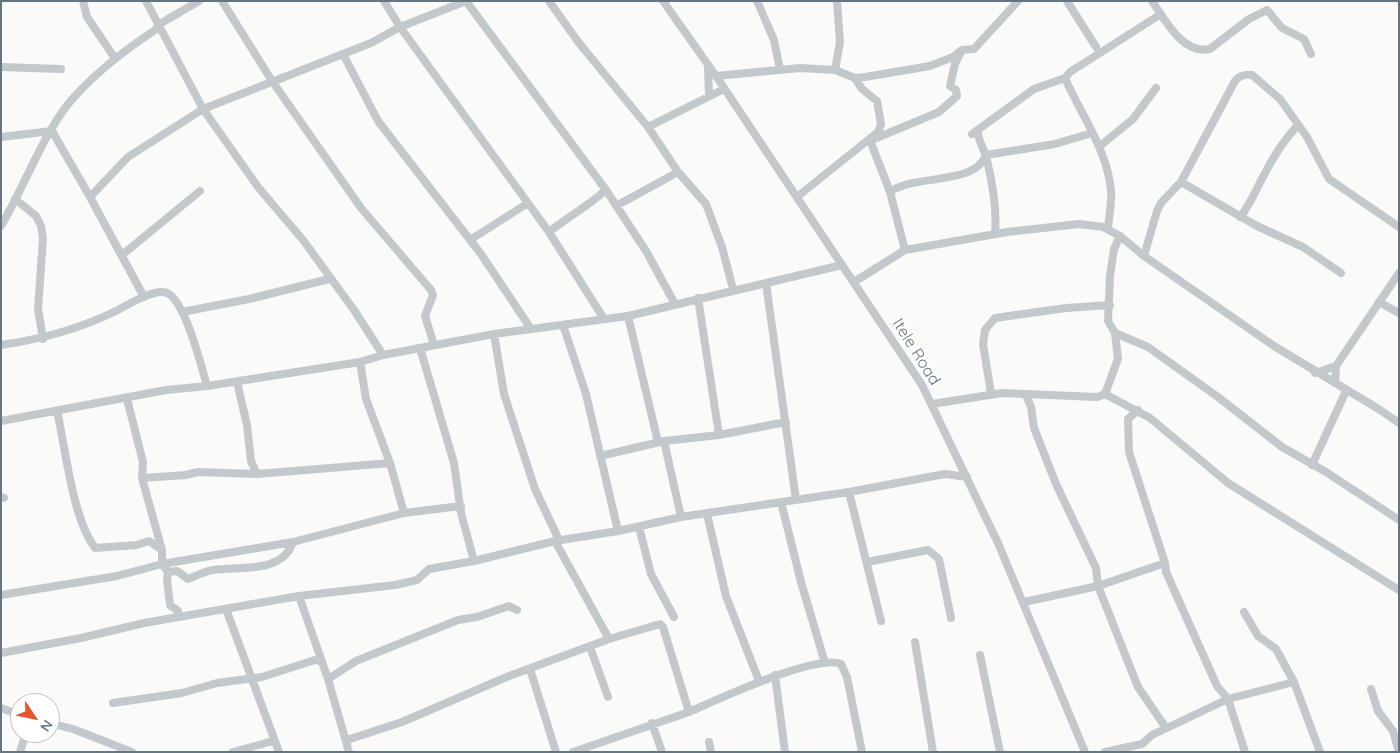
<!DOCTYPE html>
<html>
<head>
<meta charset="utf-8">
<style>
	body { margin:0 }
	#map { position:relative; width:1400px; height:753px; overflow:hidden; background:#fafaf8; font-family:Quicksand,sans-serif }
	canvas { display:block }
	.frame { position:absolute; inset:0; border:2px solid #657683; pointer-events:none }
	.north { position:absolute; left:10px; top:693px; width:50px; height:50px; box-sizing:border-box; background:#fff; border:1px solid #c1c8cd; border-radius:50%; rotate:124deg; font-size:14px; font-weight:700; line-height:20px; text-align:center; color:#657683 }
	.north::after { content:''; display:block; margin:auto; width:18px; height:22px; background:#e4572e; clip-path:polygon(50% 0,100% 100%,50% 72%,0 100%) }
</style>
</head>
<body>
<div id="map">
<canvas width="1400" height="753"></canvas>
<div class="frame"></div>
<div class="north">N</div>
</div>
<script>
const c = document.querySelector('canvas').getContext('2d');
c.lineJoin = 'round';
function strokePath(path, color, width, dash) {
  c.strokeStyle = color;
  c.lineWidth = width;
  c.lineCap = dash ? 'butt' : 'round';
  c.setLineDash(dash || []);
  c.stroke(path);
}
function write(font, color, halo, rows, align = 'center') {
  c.font = font + ' Quicksand,sans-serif';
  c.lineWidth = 5;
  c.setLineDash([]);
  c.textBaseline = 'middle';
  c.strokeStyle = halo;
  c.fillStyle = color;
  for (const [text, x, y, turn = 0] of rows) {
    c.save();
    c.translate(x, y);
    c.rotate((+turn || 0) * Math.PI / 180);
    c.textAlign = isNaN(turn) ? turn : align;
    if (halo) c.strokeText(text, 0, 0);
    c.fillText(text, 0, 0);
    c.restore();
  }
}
strokePath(new Path2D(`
	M83 1 87 17 114 57
	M146 1 203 109 258 187 303 240 354 310 383 355
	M222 1 272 81 361 208 431 290 433 295 425 316 434 345
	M384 1 400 27 549 232 604 319
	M466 1 606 190 646 251 675 304
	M549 1 579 43 648 127 678 172 706 204 722 247 733 289
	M663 1 716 76 922 385 998 543 1085 752
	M757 1 774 40 780 70
	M1067 1 1096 47
	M1152 1C1165 20 1183 55 1210 49L1249 19 1267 10 1282 28 1304 39 1311 54
	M343 54 378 121 481 254 531 329
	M708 66 709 96
	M1 67 61 69
	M835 70 840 42 837 1
	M716 76 800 68 835 70 855 78 865 77 930 66 953 57 962 50 974 49 1018 1
	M1065 78C1081 115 1107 149 1111 190 1112 203 1109 216 1108 229
	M648 127 724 89
	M978 130C977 140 983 146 986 156 992 180 997 210 995 234
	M52 131 90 197 144 297
	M972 134 1034 89 1065 78 1070 72 1161 14
	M1 137 52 131
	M874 139 939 112 957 96 956 90 950 86 955 64 960 54
	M870 140 890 192 905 250
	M1100 146 1133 119 1156 88
	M986 155 1055 144 1092 133
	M1181 182 1257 226 1303 247 1341 273
	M890 192C912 174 975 186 986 155
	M90 197 128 157 203 109 371 43 400 27 466 1
	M797 197 878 132 881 124 877 101 862 89 855 78
	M15 199 36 216 41 226 43 239 38 309 43 339
	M616 206 678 172
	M1240 217C1251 204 1256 189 1264 175 1273 157 1284 140 1298 125
	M1 226C24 188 45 128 75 96 100 69 124 51 155 30L158 25 199 1
	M549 232C568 217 588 206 606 190
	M470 240 528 203
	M122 255 200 191
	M1144 256 1157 211 1161 203 1181 182 1235 81C1240 75 1245 74 1252 75L1280 99 1307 137 1329 179 1399 227
	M854 282 905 250 1007 232 1079 224 1103 227 1120 236 1144 256 1274 346 1377 408 1399 423
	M766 283 796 500
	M698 298 719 435
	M1379 302 1399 313
	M182 312 249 299 329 279
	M628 316 658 442
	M563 325 586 394 618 531
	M1115 333 1148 347 1218 397 1282 447 1326 472 1399 520
	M494 334 504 394 535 489 559 540
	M1 345C43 339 80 329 118 310 129 304 155 288 167 293 185 300 202 368 207 386
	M420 348 454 463 461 513 474 561
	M360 362 366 399 390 463 404 513
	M1315 373 1336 366
	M237 382 247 425 251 461 257 474
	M1335 383 1336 366 1399 273
	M991 393 983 344 985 330 995 318 1066 308 1110 305
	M1105 394 1150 418 1228 483 1399 590
	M1026 395 1031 407 1034 428 1056 484 1096 568 1098 586 1138 687 1166 728
	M127 399 143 462 142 478 162 550V564L168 572 167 579 170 605 178 611 179 617
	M932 404 1002 393 1097 397 1105 394 1118 359 1115 333 1108 321 1110 276 1114 249 1120 236
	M1138 410 1128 419 1129 452 1165 563
	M57 411C66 450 72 517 95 548L137 545 149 541 162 550
	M1 421 166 390 207 386 360 362 383 355 494 334 628 316 842 265
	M664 441 681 517
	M600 456 664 441 719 435 786 422
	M1312 465 1346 391
	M142 478 186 475 198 472 257 474 390 463
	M849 492 881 621
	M1 497 4 498
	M781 502 801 582 825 663
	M707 514 726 596 759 681
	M639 527 651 574 674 617
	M555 541 609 639
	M867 562 928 550 939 559 951 618
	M168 572 177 571 188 579C196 576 205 571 213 570 241 566 282 574 293 542
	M1 595 117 576 162 564 293 542 404 513 461 506
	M299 596 328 679 349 752
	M1024 602 1098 586 1165 563 1166 572 1217 686 1228 699 1245 752
	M226 609 279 752
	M1244 612 1258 636 1276 649 1294 682 1320 752
	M915 642 933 752
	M590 647 608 697
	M1 653 81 638 144 623 299 596 395 585 417 580 429 569 474 561 555 541 618 531 681 517 849 492 945 474 967 477
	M980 655 1000 752
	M530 669 556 752
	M775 675 785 752
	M328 679 356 661 458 620 477 617 509 606 517 610
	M1371 689 1378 711 1393 731 1399 752
	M113 703 182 693 217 683 262 677 315 660 322 661
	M1 708 20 715
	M50 723 73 729 132 752
	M652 723 662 752
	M347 740 402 722 509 676 609 639 660 624 663 627 689 712C716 700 817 653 841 664L847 677 862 752
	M709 742 711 752
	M20 752 26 733
	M233 752 273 741
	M573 752 689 712
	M1105 752 1142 744 1152 735 1228 699 1294 682`), '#c3c8cc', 8);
write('16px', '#657683', '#fff', [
	["Itele Road",916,352,58]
]);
</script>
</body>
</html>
